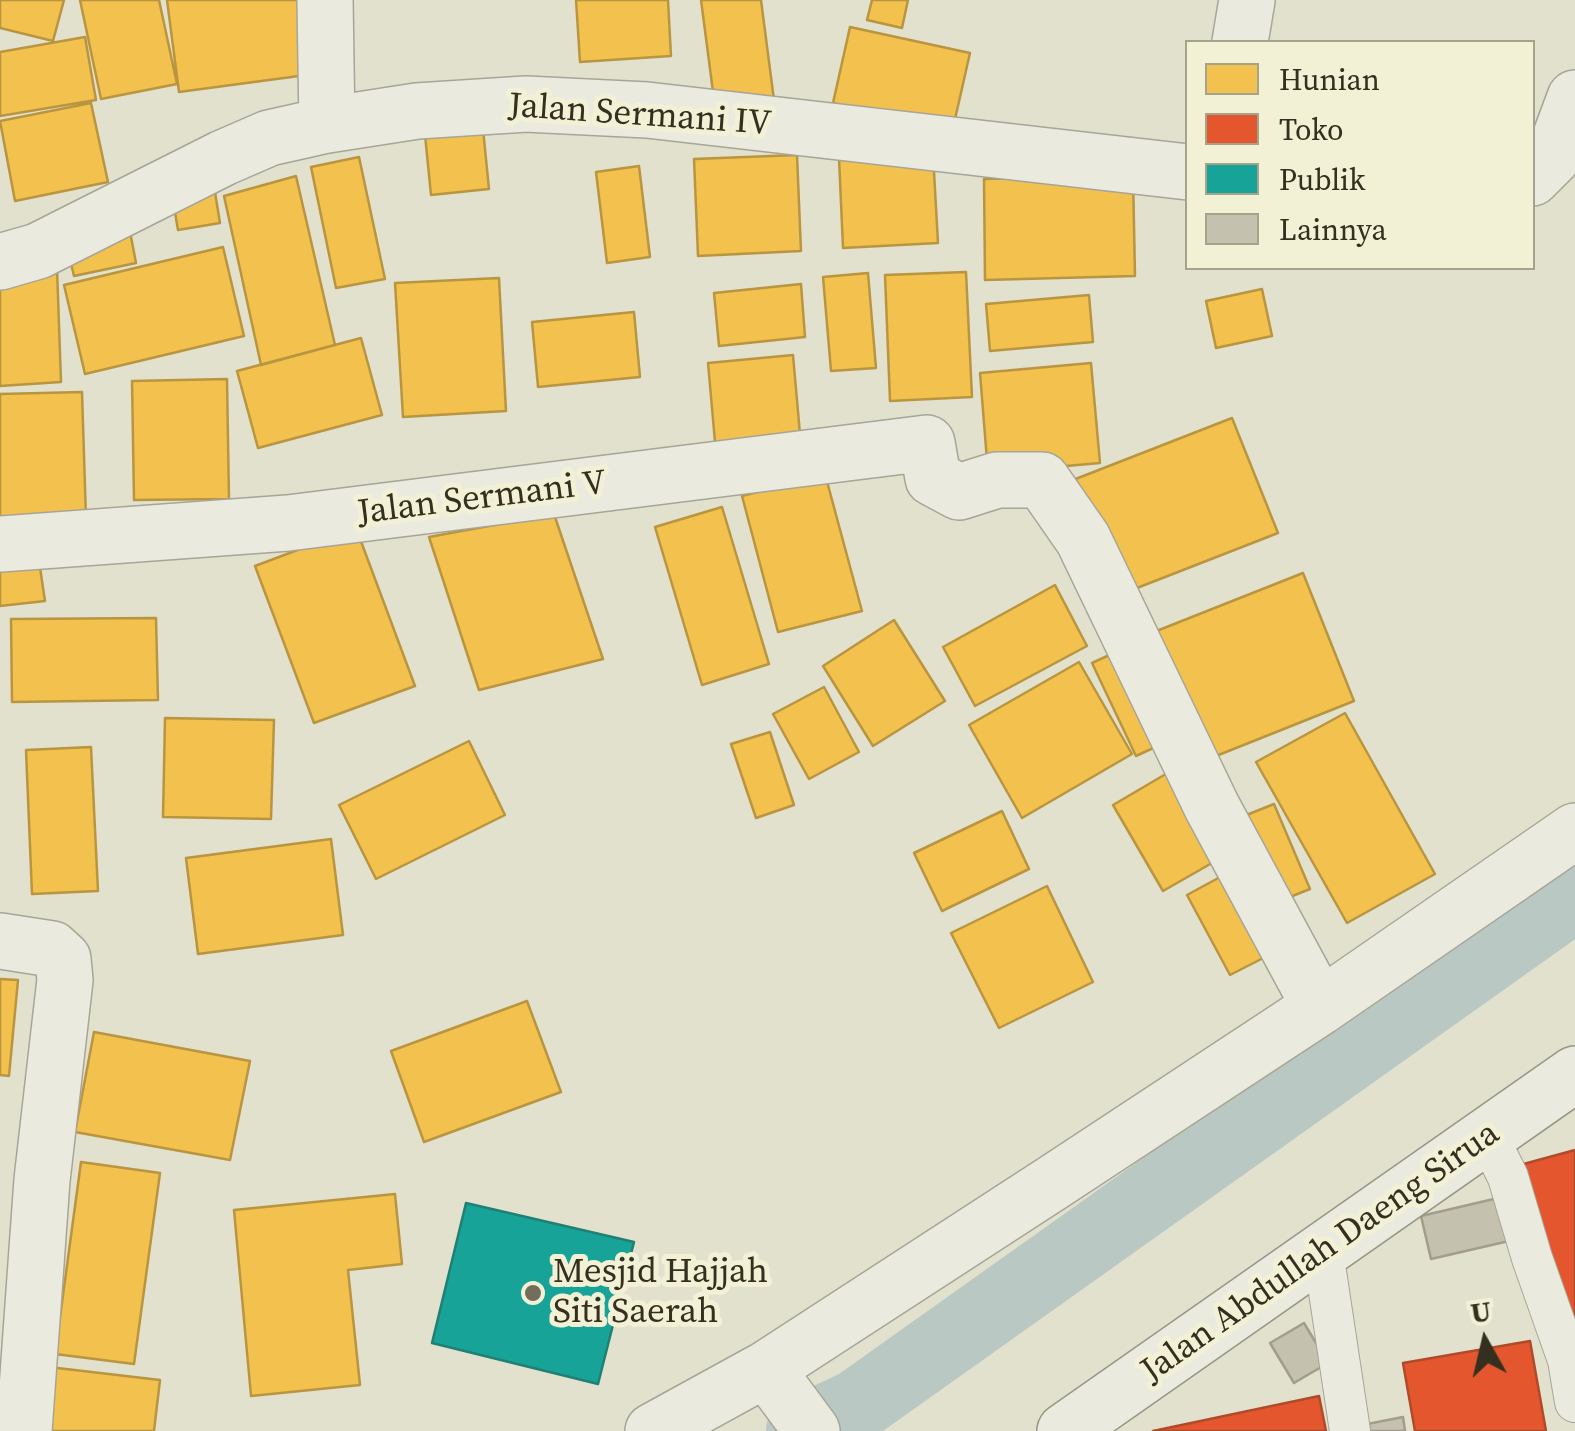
<!DOCTYPE html>
<html>
<head>
<meta charset="utf-8">
<style>
	body { margin:0 }
	#map { position:relative; width:1575px; height:1431px; overflow:hidden; background:#e2e1ce; font-family:"Source Serif 4",serif }
	canvas { display:block }
	.legend { position:absolute; left:1185px; top:40px; width:350px; height:230px; box-sizing:border-box; background:#f2f1d5; border:2px solid #a6a38d; margin:0; padding:12px 18px; list-style:none; font-size:30px; color:#352f20 }
	.legend li { display:flex; align-items:center; gap:20px; height:50px }
	.legend b { width:50px; border:2px solid #a6a38d }
	.north { position:absolute; left:1435px; top:1291px; width:100px; height:100px; -webkit-text-stroke:8px #f2f1d5; paint-order:stroke; rotate:352deg; font-size:28px; font-weight:700; line-height:40px; text-align:center; color:#352f20 }
	.north::after { content:''; display:block; margin:auto; width:35px; height:45px; background:#352f20; clip-path:polygon(50% 0,100% 100%,50% 72%,0 100%) }
</style>
</head>
<body>
<div id="map">
<canvas width="1575" height="1431"></canvas>
<ul class="legend">
<li><b style="height:28px;background:#f2c14e"></b>Hunian</li>
<li><b style="height:28px;background:#e4572e"></b>Toko</li>
<li><b style="height:28px;background:#17a398"></b>Publik</li>
<li><b style="height:28px;background:#c5c1af"></b>Lainnya</li>
</ul>
<div class="north">U</div>
</div>
<script>
const c = document.querySelector('canvas').getContext('2d');
c.lineJoin = 'round';
function paint(path, color) {
  c.fillStyle = color;
  c.fill(path, 'evenodd');
}
function strokePath(path, color, width, dash) {
  c.strokeStyle = color;
  c.lineWidth = width;
  c.lineCap = dash ? 'butt' : 'round';
  c.setLineDash(dash || []);
  c.stroke(path);
}
function write(font, color, halo, rows, align = 'center') {
  c.font = font + ' "Source Serif 4",serif';
  c.lineWidth = 10;
  c.setLineDash([]);
  c.textBaseline = 'middle';
  c.strokeStyle = halo;
  c.fillStyle = color;
  for (const [text, x, y, turn = 0] of rows) {
    c.save();
    c.translate(x, y);
    c.rotate((+turn || 0) * Math.PI / 180);
    c.textAlign = isNaN(turn) ? turn : align;
    if (halo) c.strokeText(text, 0, 0);
    c.fillText(text, 0, 0);
    c.restore();
  }
}
const homes = new Path2D(`
	M0 0H64L53 41 0 28Z
	M80 0H159L177 84 101 99Z
	M167 0H305L314 74 179 92Z
	M576 0H668L671 56 580 62Z
	M701 0H761L774 100 715 107Z
	M872 0H908L902 28 867 20Z
	M850 27 970 53 953 128 833 103Z
	M85 37 96 100 0 116V52Z
	M91 103 108 182 15 201 0 121Z
	M483 129 489 189 431 195 425 135Z
	M933 154 938 243 843 248 839 158Z
	M797 155 801 251 698 256 694 159Z
	M359 157 385 279 336 288 311 167Z
	M639 166 650 257 607 263 596 172Z
	M1133 175 1135 276 985 280 984 179Z
	M296 176 335 345 261 365 224 196Z
	M214 186 220 223 178 230 172 195Z
	M129 226 136 263 74 276 65 239Z
	M223 247 244 336 85 374 64 285Z
	M57 268 61 382 0 386V271Z
	M966 272 972 397 890 401 885 275Z
	M868 273 876 368 831 371 823 277Z
	M499 278 506 411 403 417 395 283Z
	M801 284 805 337 719 346 714 293Z
	M1262 289 1272 336 1216 348 1206 301Z
	M1089 295 1093 342 990 351 986 304Z
	M634 312 640 377 538 387 532 322Z
	M361 338 382 415 258 448 237 371Z
	M793 355 800 434 715 442 708 363Z
	M1091 363 1100 463 988 473 980 373Z
	M227 379 229 499 134 500 132 381Z
	M82 392 86 518 0 521V394Z
	M1232 418 1278 533 1119 595 1073 480Z
	M825 474 862 611 778 632 742 496Z
	M722 507 769 664 702 685 655 527Z
	M554 514 603 659 479 690 429 537Z
	M356 528 415 686 314 723 255 566Z
	M38 554 45 601 0 606V560Z
	M1303 573 1354 701 1206 760 1154 632Z
	M1055 585 1087 646 975 706 943 647Z
	M156 618 158 700 12 702 11 619Z
	M894 620 945 701 873 746 823 666Z
	M1131 645 1175 738 1136 756 1092 663Z
	M1079 662 1132 754 1022 818 969 725Z
	M824 687 859 752 809 779 773 714Z
	M1345 713 1435 874 1347 923 1256 762Z
	M165 718 274 720 271 819 163 817Z
	M770 732 794 805 756 818 731 744Z
	M469 741 505 815 376 879 339 805Z
	M91 747 98 891 32 894 26 750Z
	M1176 768 1226 855 1163 891 1113 805Z
	M1274 804 1310 889 1275 903 1239 818Z
	M1002 811 1029 869 942 911 914 853Z
	M331 839 343 935 198 954 186 858Z
	M1233 870 1275 952 1230 975 1187 895Z
	M1047 886 1093 982 999 1028 951 933Z
	M0 979 18 980 9 1076 0 1075Z
	M527 1001 561 1092 424 1142 391 1051Z
	M94 1032 250 1061 230 1160 75 1132Z
	M81 1162 160 1173 134 1364 55 1354Z
	M395 1194 402 1264 348 1270 360 1385 251 1396 234 1210Z
	M49 1367 160 1380 154 1431H41Z`);
paint(homes, '#f2c14e');
strokePath(homes, '#b99540', 2.5);
const shops = new Path2D(`
	M1575 1150V1315L1561 1318 1520 1165Z
	M1530 1341 1546 1431H1415L1403 1363Z
	M1319 1396 1326 1431H1153Z`);
paint(shops, '#e4572e');
strokePath(shops, '#b04b2a', 2.5);
const public = new Path2D(`
	M466 1203 634 1242 598 1384 432 1343Z`);
paint(public, '#17a398');
strokePath(public, '#208074', 2.5);
strokePath(new Path2D(`
	M802 1431 856 1406 1575 895`), '#b9c8c2', 72);
const building = new Path2D(`
	M1498 1198 1509 1241 1431 1259 1421 1216Z
	M1304 1323 1328 1363 1294 1383 1270 1343Z
	M1403 1417 1405 1431H1353L1352 1427Z`);
paint(building, '#c5c1af');
strokePath(building, '#a29d8d', 2.5);
const lane = new Path2D(`
	M1488 1137 1508 1177 1532 1258 1568 1360 1575 1402
	M1323 1252 1350 1431`);
const street = new Path2D(`
	M325 0 327 125
	M1240 42 1247 0
	M1532 178 1553 157 1575 98
	M0 262 38 251 223 158 269 138 327 125 417 111 526 104 647 110 1188 172
	M0 544 288 523 927 443 933 478 959 492 997 480H1042L1083 539 1212 807 1320 1007
	M0 941 52 949 63 959 65 980 42 1180 24 1431
	M766 1369 812 1431
	M653 1431 766 1369 1054 1182 1320 1007 1575 831`);
const secondary = new Path2D(`
	M1065 1431 1575 1074`);
strokePath(lane, '#a7a597', 42);
strokePath(street, '#a7a597', 58);
strokePath(secondary, '#979586', 58);
strokePath(lane, '#eaeadf', 40);
strokePath(street, '#eaeadf', 55);
strokePath(secondary, '#eaeadf', 55);
for (const [x, y, r, color] of [
	[533,1293,10,"#726d5d"]
]) {
  const dot = new Path2D();
  dot.arc(x, y, r, 0, 2 * Math.PI);
  c.fillStyle = color;
  c.fill(dot);
  strokePath(dot, '#f2f1d5', 4);
}
write('35px', '#352f20', '#f2f1d5', [
	["Jalan Sermani IV",640,116,4],
	["Jalan Sermani V",482,499,-7],
	["Jalan Abdullah Daeng Sirua",1321,1253,-35]
]);
write('35px', '#352f20', '#f2f1d5', [
	["Mesjid Hajjah",553,1273],
	["Siti Saerah",553,1313]
], 'left');
</script>
</body>
</html>
